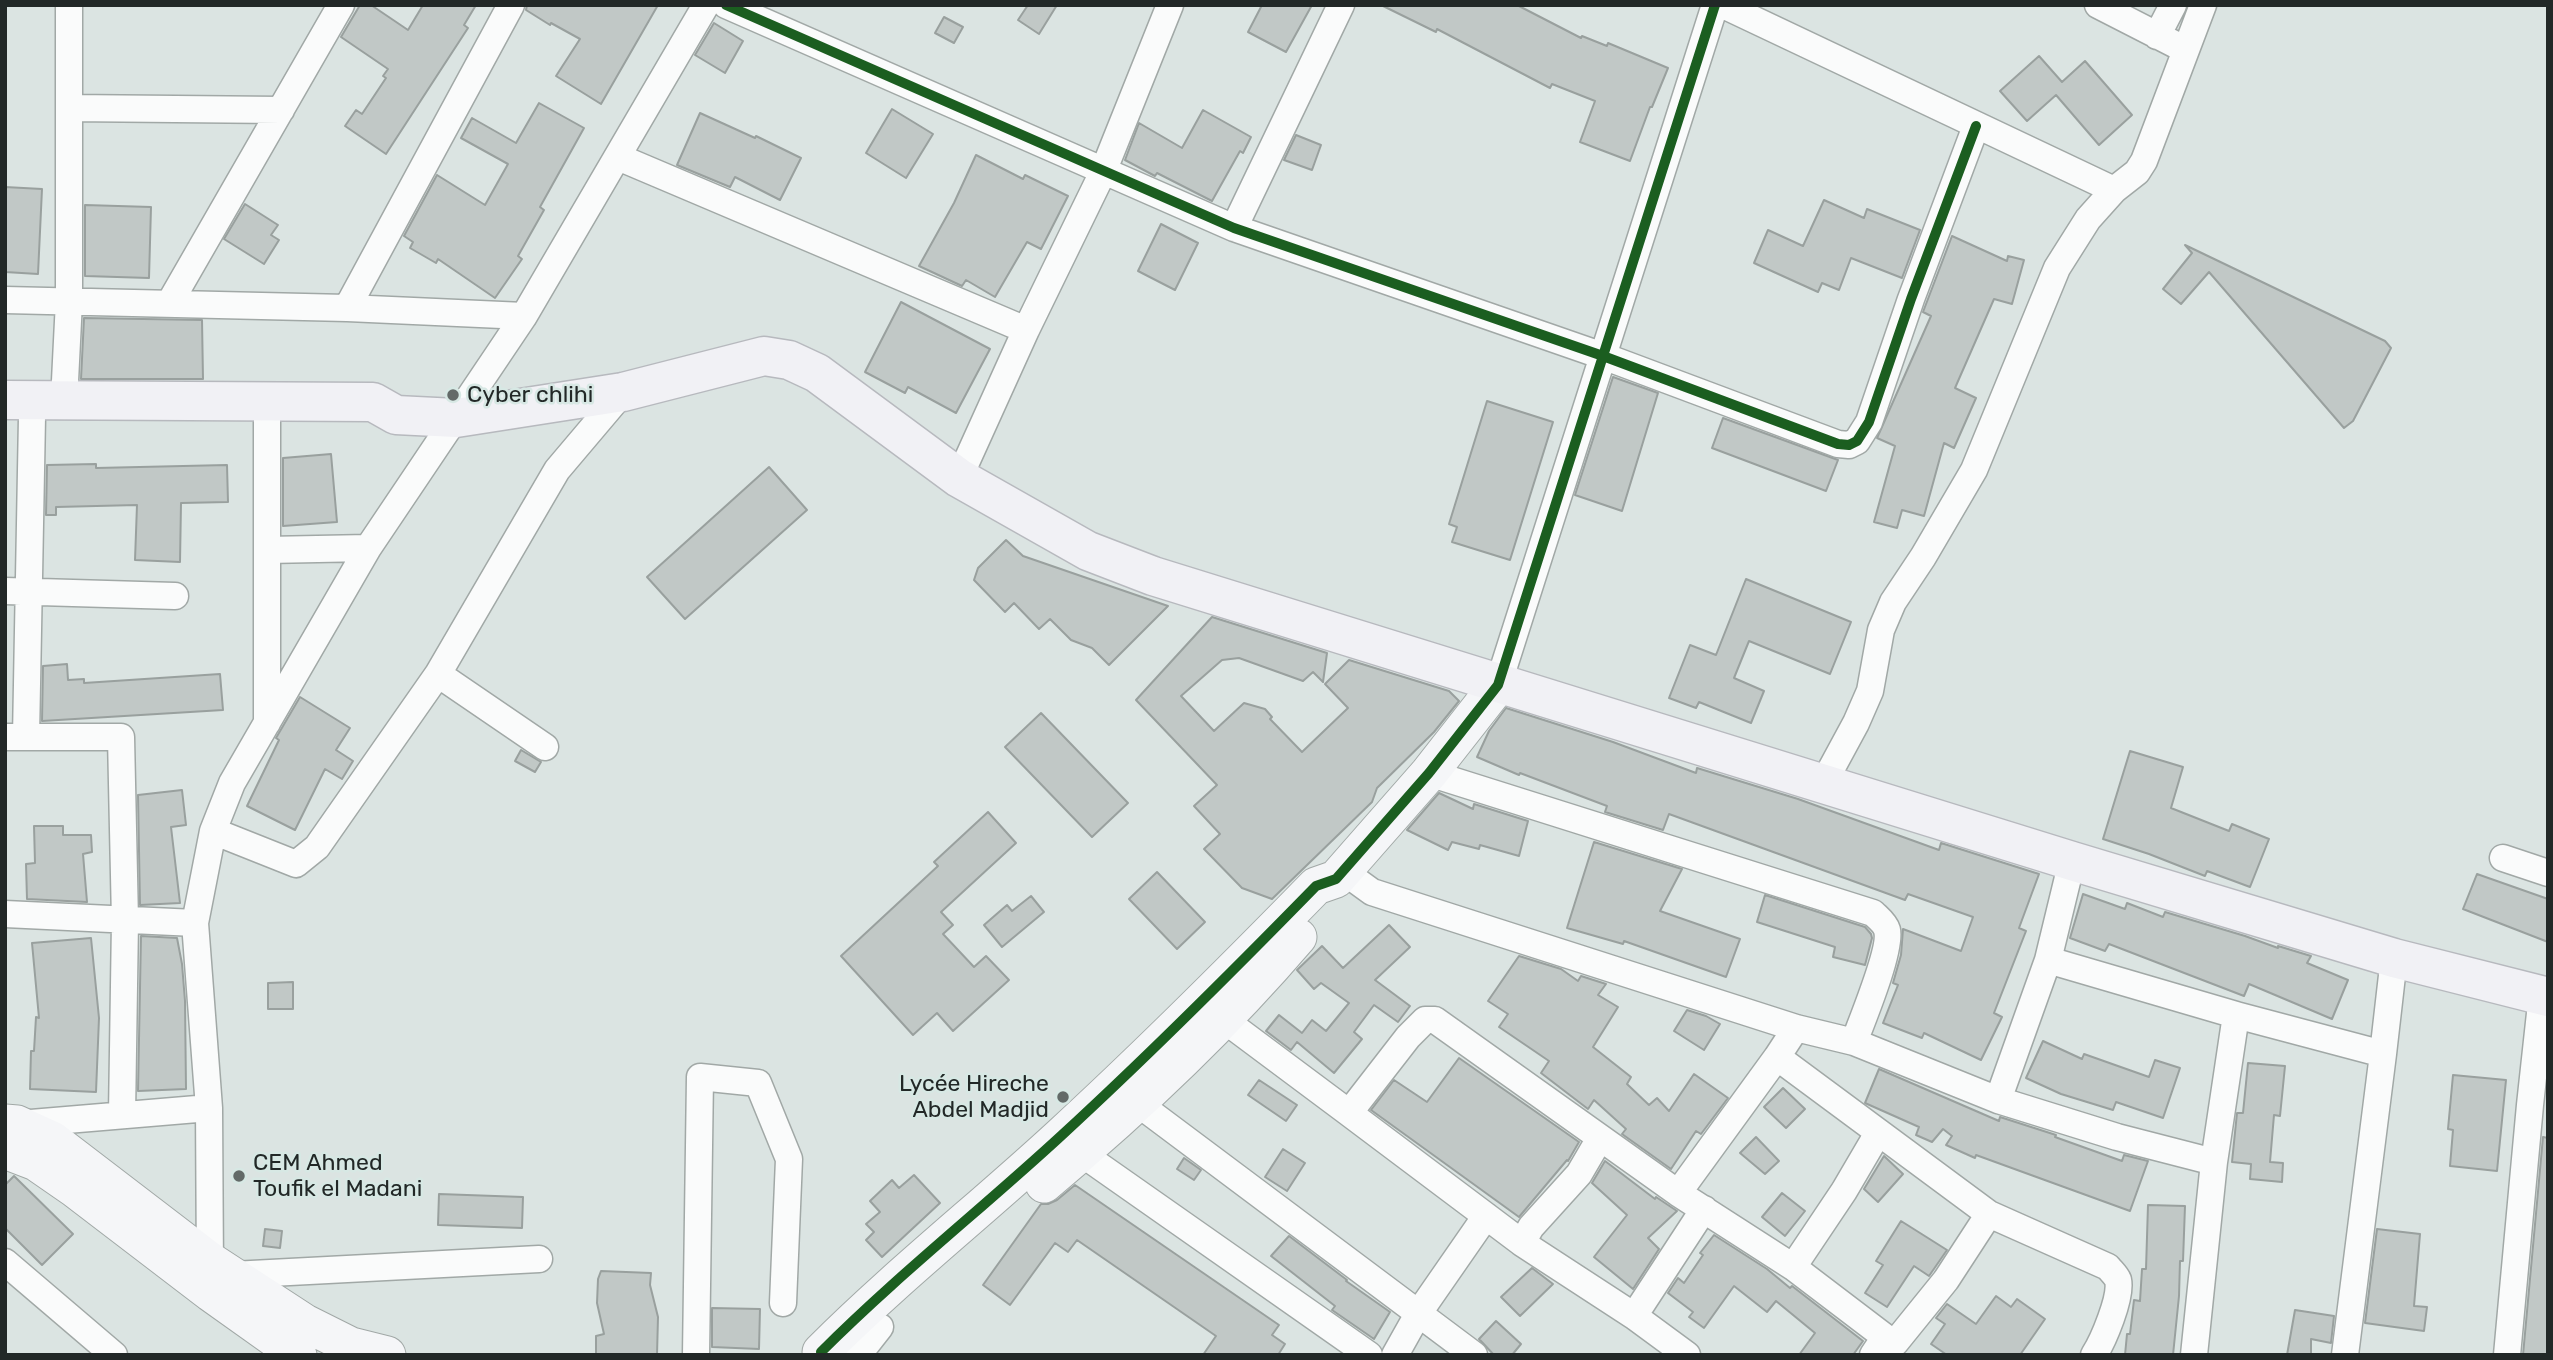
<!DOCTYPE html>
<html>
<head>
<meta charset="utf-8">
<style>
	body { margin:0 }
	#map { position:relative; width:2553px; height:1360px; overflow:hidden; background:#dbe4e2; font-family:Rubik,sans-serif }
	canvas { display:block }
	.frame { position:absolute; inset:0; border:7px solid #222827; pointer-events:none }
</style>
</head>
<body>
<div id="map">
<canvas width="2553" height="1360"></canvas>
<div class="frame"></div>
</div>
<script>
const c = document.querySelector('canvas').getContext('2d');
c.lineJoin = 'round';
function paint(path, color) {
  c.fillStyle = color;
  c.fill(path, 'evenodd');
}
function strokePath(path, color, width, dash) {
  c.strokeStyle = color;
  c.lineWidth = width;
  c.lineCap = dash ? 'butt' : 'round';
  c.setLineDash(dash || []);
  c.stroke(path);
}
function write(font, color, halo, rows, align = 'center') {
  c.font = font + ' Rubik,sans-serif';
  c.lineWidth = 5;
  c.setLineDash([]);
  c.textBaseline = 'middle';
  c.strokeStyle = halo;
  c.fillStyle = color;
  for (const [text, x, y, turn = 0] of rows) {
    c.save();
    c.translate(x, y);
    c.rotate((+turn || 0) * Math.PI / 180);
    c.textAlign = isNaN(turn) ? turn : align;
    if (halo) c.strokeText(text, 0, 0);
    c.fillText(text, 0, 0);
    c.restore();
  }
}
const building = new Path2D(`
	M360 5H371L408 30 423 5H476L464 25 468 28 386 154 345 126 356 110 362 114 386 78 383 76 388 69 341 37Z
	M527 5H658L601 104 556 76 580 39 551 23 550 25 526 10Z
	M1028 5H1057L1039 34 1018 20Z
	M1262 5H1312L1286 52 1248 32Z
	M1381 5H1517L1581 38 1582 36 1607 46 1608 43 1668 68 1652 107H1650L1630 161 1580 142 1595 101 1552 84 1550 88 1437 29 1436 32Z
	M944 17 963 27 954 43 935 33Z
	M714 23 743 41 725 73 695 55Z
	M2039 56 2062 82 2085 61 2132 115 2099 145 2056 95 2027 121 2000 91Z
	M539 103 584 128 540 207 544 210 518 256 522 259 495 298 438 259 436 263 410 248 413 242 404 236 437 175 485 205 508 164 461 138 472 118 516 143Z
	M892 109 933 134 906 178 866 153Z
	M1203 110 1251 137 1243 153 1240 151 1212 201 1157 173 1155 176 1125 160 1139 123 1182 148Z
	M700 113 755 138 756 136 801 158 780 200 735 177 730 187 677 165Z
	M1296 135 1321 145 1312 170 1284 160Z
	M976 155 1023 179 1025 175 1068 196 1041 249 1027 242 995 297 966 280 962 286 919 266 954 203Z
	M5 187 42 189 38 274 5 272Z
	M1824 200 1864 218 1867 209 1920 230 1902 278 1851 258 1839 290 1822 283 1818 292 1754 263 1768 230 1803 246Z
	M245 204 278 225 271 235 279 240 264 264 224 239Z
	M85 205 151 207 149 278 85 276Z
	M1161 224 1198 243 1175 290 1138 271Z
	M1952 236 2007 261 2008 256 2024 260 2012 304 1994 299 1955 388 1976 398 1954 448 1944 443 1924 516 1902 510 1897 528 1874 522 1895 446 1877 438 1931 316 1923 312Z
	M2185 245 2385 341 2391 348 2353 421 2344 428 2209 272 2181 304 2163 289 2192 253Z
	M901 302 990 349 956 413 908 387 905 393 865 372Z
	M84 318 202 320 203 379H81Z
	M1613 377 1658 393 1622 511 1575 495Z
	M1487 401 1553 422 1510 560 1452 542 1457 527 1449 524Z
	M1723 418 1838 460 1826 491 1712 448Z
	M331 454 337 522 283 526V458Z
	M96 464V468L227 465 228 502 181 503 180 562 135 560 137 505 56 507V515H46L47 465Z
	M769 467 807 510 685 619 647 577Z
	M1006 540 1023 556 1168 606 1109 665 1092 648 1071 640 1050 619 1039 629 1014 603 1005 612 974 580 978 568Z
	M1746 579 1851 622 1830 674 1749 641 1734 678 1764 691 1751 723 1699 702 1696 708 1669 698 1690 645 1716 655Z
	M1212 617 1327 653 1323 682 1313 672 1303 681 1239 658 1222 660 1181 696 1214 731 1244 703 1265 709 1272 717 1270 719 1302 752 1348 708 1325 684 1349 660 1449 691 1459 701 1434 732 1377 788 1372 802 1272 899 1242 888 1204 849 1220 834 1194 806 1217 785 1136 700Z
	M67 664 68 680 84 679V683L220 674 223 710 42 721 43 666Z
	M300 697 350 728 336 750 353 761 342 779 325 769 295 830 247 806 279 740 276 738Z
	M1506 708 1613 742 1696 773 1697 768 1798 799 1939 850 1941 843 2039 874 2019 928 2026 931 1994 1013 2002 1017 1981 1060 1924 1033 1922 1038 1883 1023 1898 985 1893 983 1901 955 1903 929 1961 951 1973 917 1908 894 1905 900 1669 814 1663 830 1605 812 1607 806 1520 773 1519 775 1477 757 1489 731Z
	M1041 713 1128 803 1092 837 1005 747Z
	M521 750 541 762 535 772 515 761Z
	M2130 751 2183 767 2171 808 2229 831 2232 824 2269 839 2250 887 2207 871 2205 876 2149 854 2103 839Z
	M182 790 186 825 171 827 180 903 140 905 138 795Z
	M1439 793 1473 809 1474 804 1528 821 1519 856 1480 845 1479 849 1452 842 1448 850 1407 830Z
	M988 812 1016 843 941 912 953 925 943 934 974 967 986 956 1009 980 953 1031 937 1013 913 1035 841 956 938 866 934 862Z
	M34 826H63V835H91L92 852 83 854 87 902 27 899 26 864 35 863Z
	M1594 842 1682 869 1660 911 1740 939 1726 977 1624 941 1623 944 1567 928Z
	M1157 872 1205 922 1177 949 1129 899Z
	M2477 874 2548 899V942L2463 909Z
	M2083 894 2125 909 2127 903 2163 917 2165 912 2245 936 2278 948V946L2311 956 2307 963 2348 980 2332 1019 2249 984 2244 996 2109 944 2105 951 2070 938Z
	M1765 895 1865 927 1871 934 1872 938 1865 965 1833 957 1835 947 1757 922Z
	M1031 896 1044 912 1002 947 984 925 1007 905 1012 911Z
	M1389 925 1410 947 1375 980 1410 1006 1398 1022 1374 1005 1354 1032 1362 1039 1334 1073 1297 1042 1291 1050 1266 1031 1279 1015 1302 1033 1312 1020 1326 1031 1349 1003 1321 983 1314 989 1297 970 1322 946 1343 968Z
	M141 936 177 938 182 964 185 1001 186 1089 138 1091Z
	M91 938 99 1018 96 1092 30 1089 31 1051H34L36 1017 39 1018 32 943Z
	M1519 956 1561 969 1578 981 1581 976 1606 984 1598 995 1618 1007 1593 1047 1631 1077 1627 1084 1649 1105 1657 1098 1669 1111 1694 1074 1728 1098 1701 1134 1696 1131 1671 1169 1622 1134 1626 1129 1594 1100 1588 1109 1541 1073 1549 1061 1499 1027 1508 1014 1488 1001Z
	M293 982V1009H268V983Z
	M1687 1010 1706 1016 1720 1024 1704 1050 1674 1031Z
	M2043 1041 2082 1059 2084 1054 2149 1077 2155 1060 2180 1068 2163 1118 2116 1102 2113 1110 2061 1094 2026 1078Z
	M1459 1058 1579 1142 1568 1161 1567 1160 1519 1217 1371 1110 1394 1080 1427 1102Z
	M2248 1063 2285 1066 2280 1116 2274 1115 2270 1162 2283 1163 2282 1182 2250 1179 2251 1164 2232 1162 2237 1113H2243Z
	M1879 1069 1999 1121 2000 1117 2056 1135 2055 1137 2122 1161 2124 1155 2148 1161 2130 1211 1976 1155 1975 1158 1946 1145 1952 1136 1943 1129 1932 1142 1916 1135 1919 1127 1865 1103Z
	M2453 1075 2506 1080 2497 1171 2450 1166 2453 1130 2448 1129Z
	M1259 1080 1297 1105 1286 1121 1248 1095Z
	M1783 1088 1805 1109 1786 1128 1764 1107Z
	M1756 1137 1779 1161 1765 1174 1740 1153Z
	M2543 1137 2548 1138V1355H2523Z
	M1283 1149 1305 1163 1287 1191 1265 1177Z
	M1884 1156 1903 1174 1878 1202 1864 1189Z
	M1184 1158 1201 1170 1194 1180 1177 1169Z
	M1605 1161 1655 1199 1656 1197 1677 1211 1648 1238 1659 1249 1633 1289 1594 1257 1627 1215 1592 1183Z
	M914 1175 940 1203 882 1257 866 1240 874 1232 866 1224 880 1212 870 1201 892 1180 899 1188Z
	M14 1176 73 1234 42 1265 5 1228V1185Z
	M1075 1185 1279 1325 1272 1335 1285 1344 1278 1355H1203L1216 1336 1077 1240 1068 1252 1055 1243 1010 1305 983 1285 1041 1204H1048L1057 1200Z
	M1782 1193 1805 1211 1785 1236 1762 1217Z
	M439 1194 523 1197 522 1228 438 1225Z
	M2148 1205 2185 1206 2183 1261H2180L2179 1296 2173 1355H2125L2127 1334H2130L2134 1300 2140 1301 2142 1269H2146Z
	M1901 1221 1947 1250 1929 1276 1914 1266 1887 1307 1865 1293 1883 1265 1876 1261Z
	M265 1229 282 1231 280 1248 263 1246Z
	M2377 1229 2420 1234 2414 1306 2427 1307 2424 1331 2365 1323Z
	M1714 1235 1767 1269 1790 1288 1792 1286 1863 1341 1853 1355H1799L1815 1333 1776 1301 1767 1312 1734 1286 1704 1328 1689 1317 1693 1312 1668 1293 1678 1278 1684 1283 1703 1255 1700 1253Z
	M1289 1236 1347 1280 1346 1281 1390 1312 1374 1339 1332 1310 1335 1306 1271 1256Z
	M1532 1268 1553 1284 1520 1316 1501 1297Z
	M601 1271 651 1273 650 1285 658 1317 657 1355H596V1336L604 1334 597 1303 598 1279Z
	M1996 1296 2011 1307 2017 1299 2045 1319 2020 1355H1947L1931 1344 1945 1324 1936 1318 1947 1304 1976 1324Z
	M712 1308 760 1309 759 1349 712 1347Z
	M2295 1310 2334 1316 2331 1343 2311 1339V1355H2287Z
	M1496 1321 1521 1344 1512 1355H1494L1479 1339Z`);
paint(building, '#c1c8c6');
strokePath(building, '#99a09e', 2);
const street = new Path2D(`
	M726 5 1234 228 1603 356 1838 444 1849 445 1857 441 1869 422 1911 299 1976 126
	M1723 5 2114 190
	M2098 5 2186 50
	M2157 36 2173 5
	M69 108 281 110
	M618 157 1026 330
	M1234 228 1341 5
	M5 300 347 308 524 316
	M169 304 341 5
	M347 308 511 5
	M64 401 69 301V5
	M959 478 1026 330 1103 172 1170 5
	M267 550 368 548
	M5 591 175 596
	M1498 685 1715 5
	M267 723V419
	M5 737H121L125 921 122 1115
	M26 737 32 417
	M545 747 438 674 557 470 623 392
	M1429 773 1873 913C1878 918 1885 923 1887 930 1892 948 1862 1021 1854 1042
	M1823 784 1856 723 1870 691 1881 630 1893 602 1923 557 1974 470 2057 268 2088 219 2114 190 2137 172 2144 161 2203 5
	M213 831 296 864 317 847 438 674
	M2503 858 2548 873
	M1343 871 1372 892 1796 1028 1854 1042 1998 1100 2117 1137 2214 1162 2194 1355
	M5 914 195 923
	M2048 960 2236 1015 2214 1162
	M1211 1010 1349 1113
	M2236 1015 2383 1054 2345 1355
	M1796 1028 1777 1057 1989 1214 2108 1267C2111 1271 2116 1275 2118 1280 2122 1297 2103 1341 2094 1355
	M2383 1054 2394 958
	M1124 1093 1474 1355
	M1998 1100 2048 960 2072 861
	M19 1124 209 1108
	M1068 1141 1081 1153 1369 1355
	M1678 1193 1777 1057
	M1522 1243 1531 1227 1579 1174 1600 1138
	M5 1262 114 1355
	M1793 1267 1844 1191 1878 1133
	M210 1274 209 1108 195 923 213 831 232 783 368 548 524 316 706 5
	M232 1275 539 1259
	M1634 1316 1704 1209
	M1895 1343 1946 1280 1989 1214
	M696 1355 700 1077 758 1083 789 1159 783 1303
	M858 1355 880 1327
	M1395 1355 1418 1314 1486 1216
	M1687 1355 1634 1316 1522 1243 1349 1113 1408 1037 1425 1020H1435L1678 1193 1793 1267 1885 1337 1873 1355
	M2507 1355 2530 1105 2542 995`);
const secondary = new Path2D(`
	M5 1123 17 1124 52 1140 210 1261 305 1323 351 1346 387 1355
	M5 1150 36 1162 75 1189 211 1293 298 1355
	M1044 1184C1135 1108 1221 1027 1298 937
	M821 1352C898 1275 983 1208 1062 1135 1149 1055 1233 971 1316 886L1336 879 1429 773 1498 685`);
const primary = new Path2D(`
	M5 400 373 402 396 415 456 418 623 392 764 356 789 360 817 373 959 478 1088 551 1153 576 2072 861 2394 958 2548 997`);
strokePath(street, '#a1a8a6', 29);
strokePath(secondary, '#a1a8a6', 39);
strokePath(primary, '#b7b9be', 41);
strokePath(street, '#fafbfb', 26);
strokePath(secondary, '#f5f6f8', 37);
strokePath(primary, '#f1f1f5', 38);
strokePath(new Path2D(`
	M726 5 1234 228 1603 356 1838 444 1849 445 1857 441 1869 422 1911 299 1976 126
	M821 1352C898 1275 983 1208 1062 1135 1149 1055 1233 971 1316 886L1336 879 1429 773 1498 685 1715 5`), '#1b5e20', 10);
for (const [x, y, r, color] of [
	[453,395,7,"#636a68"],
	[1063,1097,7,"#636a68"],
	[239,1176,7,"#636a68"]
]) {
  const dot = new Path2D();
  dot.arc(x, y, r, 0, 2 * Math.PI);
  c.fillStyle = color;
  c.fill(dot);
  strokePath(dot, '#d7e8e4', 2.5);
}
write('23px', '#222827', '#d7e8e4', [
	["Cyber chlihi",467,395],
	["Lycée Hireche",1049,1084,"right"],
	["Abdel Madjid",1049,1110,"right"],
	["CEM Ahmed",253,1163],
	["Toufik el Madani",253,1189]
], 'left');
</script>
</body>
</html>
